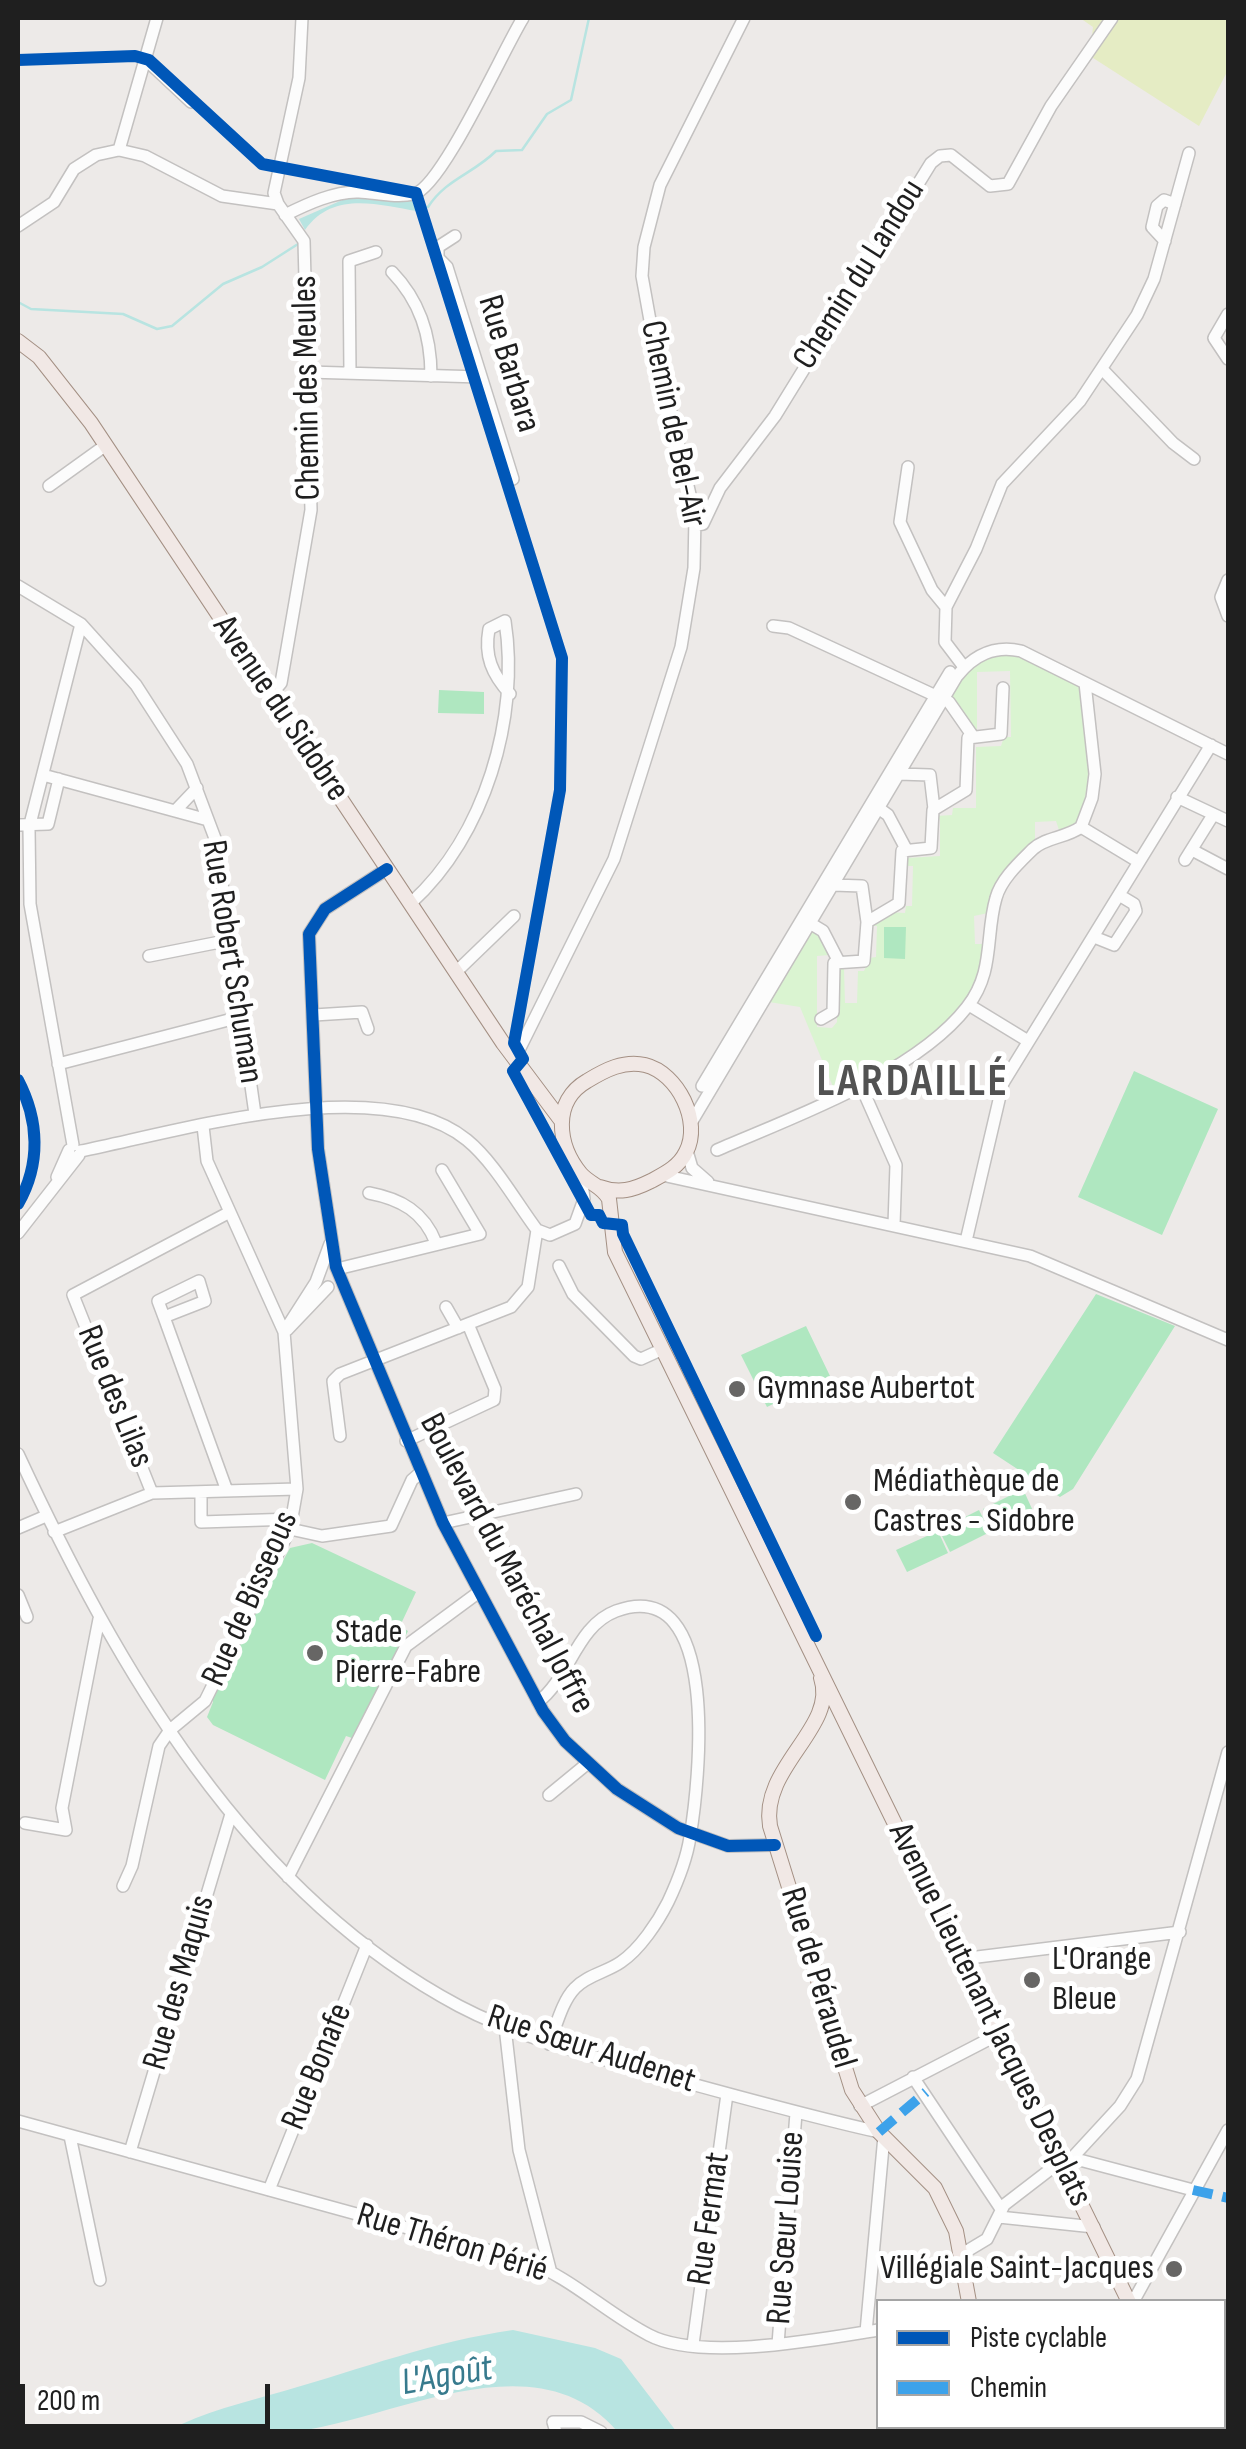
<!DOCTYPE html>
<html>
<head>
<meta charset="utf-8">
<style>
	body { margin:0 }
	#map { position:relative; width:1246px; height:2449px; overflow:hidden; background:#edeae8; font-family:"Sofia Sans Condensed",sans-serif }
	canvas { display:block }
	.frame { position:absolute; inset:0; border:20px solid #1f1f1f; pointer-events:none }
	.legend { position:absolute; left:876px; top:2299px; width:350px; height:130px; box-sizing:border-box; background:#fff; border:2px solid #a5a5a5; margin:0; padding:12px 18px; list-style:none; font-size:30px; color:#1f1f1f }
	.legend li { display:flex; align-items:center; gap:20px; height:50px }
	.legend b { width:50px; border:2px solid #a5a5a5 }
	.scale { position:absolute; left:20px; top:2384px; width:250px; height:45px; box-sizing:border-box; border:5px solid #1f1f1f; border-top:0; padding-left:12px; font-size:30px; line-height:35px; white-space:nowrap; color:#1f1f1f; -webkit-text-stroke:8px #fff; paint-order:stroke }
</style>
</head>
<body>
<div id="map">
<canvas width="1246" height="2449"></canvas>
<div class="frame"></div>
<ul class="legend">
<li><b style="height:12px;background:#0057b8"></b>Piste cyclable</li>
<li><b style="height:12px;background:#3da2ea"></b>Chemin</li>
</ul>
<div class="scale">200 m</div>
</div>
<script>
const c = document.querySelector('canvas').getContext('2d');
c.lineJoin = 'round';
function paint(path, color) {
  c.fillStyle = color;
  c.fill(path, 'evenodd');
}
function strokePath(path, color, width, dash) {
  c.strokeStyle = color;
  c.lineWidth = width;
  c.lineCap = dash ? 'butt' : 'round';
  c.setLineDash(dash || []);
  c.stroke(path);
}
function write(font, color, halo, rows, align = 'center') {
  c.font = font + ' "Sofia Sans Condensed",sans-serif';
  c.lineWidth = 10;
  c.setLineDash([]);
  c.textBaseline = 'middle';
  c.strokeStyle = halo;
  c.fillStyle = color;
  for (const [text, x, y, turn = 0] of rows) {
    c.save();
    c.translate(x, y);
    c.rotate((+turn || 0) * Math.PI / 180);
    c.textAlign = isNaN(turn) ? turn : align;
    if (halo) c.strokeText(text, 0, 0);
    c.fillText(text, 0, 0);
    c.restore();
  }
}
paint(new Path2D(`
	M1080 18H1228V70L1199 126 1090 56 1093 27Z`), '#e5ecc4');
paint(new Path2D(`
	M997 653 1019 656 1078 683C1087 737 1096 771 1078 824L1060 833 1056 821 1035 822V842L988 913 974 916 975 944H988C982 961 978 980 968 996 945 1035 876 1073 836 1094L800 1007 769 1002 812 930 828 946 829 955 817 956V1027L832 1028 837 1022V969H844L845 1003H857L858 971H864L870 958 876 957 877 926H870L889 912 905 913 906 906H912L913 866H906L907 858 940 856V820L936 816 952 815 953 808H976V747L1001 746 1004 737H1011L1010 671 977 672V730L948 698 967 669Z`), '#daf4d1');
paint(new Path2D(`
	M439 690 484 692V714L438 713Z
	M884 927H906L905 959 884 958Z
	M1134 1071 1218 1109 1162 1235 1078 1197Z
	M1096 1294 1175 1326 1073 1489 1060 1497 993 1453Z
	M806 1326 830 1376 767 1407 741 1355Z
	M1023 1489 1033 1511 993 1530 983 1509Z
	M979 1510 990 1532 950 1552 939 1530Z
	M938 1531 948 1553 907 1572 896 1550Z
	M312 1543 416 1592 400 1626 408 1631 355 1739 346 1736 325 1780 213 1725 207 1717 213 1702 211 1695 276 1564 280 1566 290 1548Z`), '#afe7c0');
paint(new Path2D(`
	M356 194 412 201 417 211C378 205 333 190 305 230L299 219Z
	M513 2330 595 2348 621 2359 676 2431H617C536 2337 397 2418 298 2431 256 2437 210 2432 168 2431 205 2411 243 2403 284 2391 361 2369 435 2341 513 2330Z`), '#b8e4e1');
strokePath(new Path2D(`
	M413 207H428C446 179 473 174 496 151L522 150 547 114 571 100 589 18
	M18 302 31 309 123 314 157 329 172 326 223 284 262 267 298 244`), '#b8e4e1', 2.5);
const minor = new Path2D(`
	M144 58 191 102
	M119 150 157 18
	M278 204 274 193 299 78 302 18
	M285 215C307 204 335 191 359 192 377 193 396 198 414 194 442 187 503 50 523 18
	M18 226 54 202 74 169 96 155 119 150 145 156 222 196 278 204 304 241 311 510 281 683 271 695
	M455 236 438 247V258L447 267 513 479
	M1165 241 1152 227 1157 206 1164 200 1175 204
	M392 272C420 301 431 335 431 376
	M1228 314 1214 338 1228 359
	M1103 370 1173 443 1194 459
	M308 372 481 377
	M350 373 349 261 376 252
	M908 467 900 522 932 590 946 607
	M49 486 106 445
	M696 525 703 524 720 488 775 416 931 163 940 156 951 155 990 186 1008 184 1051 106 1112 18
	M1228 580 1221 597 1228 616
	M18 586 81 624 136 685 187 764 216 841 255 1114
	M773 626 789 628 949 702 972 735
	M964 667 945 642 946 607 976 549 1002 484 1080 401 1137 315 1154 279 1189 153
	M899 774 930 775 934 809
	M43 775 208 820
	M1177 797 1228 821
	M873 804 888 815 905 847
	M176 810 197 788
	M18 825 48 824 59 779
	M1081 827 1139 862
	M1194 851 1228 869
	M1185 860 1213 815
	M387 869 325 909 309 934 318 1149 336 1267 443 1523 543 1711 565 1741 617 1789 678 1828 728 1846 775 1845
	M833 885 862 886 867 922
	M411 903C485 836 520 717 505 621L489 629C484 656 492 674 510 694
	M803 919 823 931 838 960
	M1094 937 1114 945 1136 911 1134 904 1119 895
	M149 956 230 940
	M456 972 514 916
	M969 1005 1028 1041
	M314 1015 362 1012 368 1029
	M821 1019 833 1012 834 963 864 961 867 922 899 903 902 851 931 848 933 810 966 790 968 738 1001 734 1003 688
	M512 1055 520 1048 614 859 681 647 694 568 695 516 651 326 642 276 644 247 660 185 744 18
	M58 1064 240 1017
	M702 1086 950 672
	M861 1086 896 1165 894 1225
	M691 1123 957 676C974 655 994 645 1021 651L1228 754
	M73 1145 30 904 29 828 81 624
	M717 1150C793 1117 915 1074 967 1007 995 972 985 935 996 898 1001 879 1020 862 1033 849 1046 837 1066 838 1081 827L1092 798 1095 774 1085 683
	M81 1151C180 1131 381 1070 467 1140 494 1162 516 1202 537 1230L550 1235 575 1224 584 1199 581 1175
	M687 1151 692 1168 708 1182
	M662 1175 1030 1256 1228 1340
	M57 1177 69 1150
	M369 1193C401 1199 424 1212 436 1243
	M18 1233 79 1155
	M966 1241 1003 1083 1211 745
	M559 1266 573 1294 634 1356 641 1359 663 1349
	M337 1269 480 1234 442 1170
	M199 1281 205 1301 164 1317 158 1301Z
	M446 1307 458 1328
	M164 1317 227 1491
	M287 1330 328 1287
	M284 1332 316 1282 330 1244
	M340 1436 333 1381 340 1374 511 1307 528 1287 537 1230
	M406 1441 494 1400 495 1389 468 1324
	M18 1454C117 1667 245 1892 459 2006 520 2038 586 2054 652 2073 728 2094 803 2115 879 2132
	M201 1492V1522L293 1519
	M152 1493 73 1295 228 1213
	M484 1513 506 1554
	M443 1523 576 1494
	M18 1528 46 1516
	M290 1529 322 1536 391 1526 412 1480 420 1473
	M54 1532 152 1493 297 1489
	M18 1595 27 1617
	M538 1702C570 1678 576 1626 616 1611 723 1572 699 1784 690 1837 687 1857 677 1883 668 1902 658 1922 640 1949 621 1962 607 1972 587 1975 575 1988 562 2001 556 2027 549 2044
	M549 1795 588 1763
	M25 1823 66 1830 62 1808 99 1619
	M288 1877 406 1646 479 1592
	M123 1886 132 1866 159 1746 170 1730 205 1701 290 1529 297 1489 284 1332 207 1161 203 1126
	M961 1959 1180 1932
	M505 2027 519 2150 550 2269
	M913 2077 1001 2209
	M860 2106 999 2034
	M18 2121 524 2260C571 2277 606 2313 649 2335 700 2362 822 2339 878 2330
	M70 2136 100 2280
	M130 2152 231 1814
	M1072 2158 1120 2106 1137 2079 1228 1752
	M1072 2158 1193 2190
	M269 2190 367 1945
	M999 2217 1094 2227
	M962 2254 987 2239 1004 2205 1056 2165
	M1133 2302 1228 2130
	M866 2332 884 2136
	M693 2344 727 2094
	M778 2344 796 2113
	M976 2426V2432
	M992 2426 1004 2432
	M556 2432 553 2422H581L601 2432
	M1073 2432 1075 2426`);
const major = new Path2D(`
	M18 341 39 357 91 423 503 1043 560 1119
	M600 1187C619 1194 633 1190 651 1181 664 1174 679 1167 686 1152 702 1122 678 1073 645 1065 624 1060 605 1070 587 1081 552 1101 557 1145 581 1174 590 1184 602 1186 609 1199L615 1252 1129 2302
	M821 1678C838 1727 760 1767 770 1826L852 2090 879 2132 935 2188 956 2231 969 2302
	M1224 2309H1228
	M912 2426V2432`);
strokePath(minor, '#c3c1c0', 14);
strokePath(major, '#a49084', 16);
strokePath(minor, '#fcfcfc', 11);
strokePath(major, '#f1e8e5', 14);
strokePath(new Path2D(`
	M879 2132 926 2092
	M1193 2190 1228 2198
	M1073 2432 1075 2426`), '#3da2ea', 10, [20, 10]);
strokePath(new Path2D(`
	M18 60 135 56 149 60 262 164 416 193 562 658 560 790 514 1043 523 1059 513 1071 591 1215H599L603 1223 622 1225 623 1234 816 1636
	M387 869 325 909 309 934 318 1149 336 1267 443 1523 543 1711 565 1741 617 1789 678 1828 728 1846 775 1845
	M18 1080C39 1120 41 1164 18 1204`), '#0057b8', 12);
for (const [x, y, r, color] of [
	[737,1389,10,"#676665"],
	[853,1502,10,"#676665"],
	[315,1653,10,"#676665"],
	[1032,1980,10,"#676665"],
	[1174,2269,10,"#676665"]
]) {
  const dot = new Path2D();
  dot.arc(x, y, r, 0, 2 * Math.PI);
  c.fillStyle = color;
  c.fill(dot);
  strokePath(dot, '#fff', 4);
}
write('35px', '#1f1f1f', '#fff', [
	["Chemin du Landou",860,275,-58],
	["Rue Barbara",508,364,73],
	["Chemin des Meules",308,388,-91],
	["Chemin de Bel-Air",672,424,78],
	["Avenue du Sidobre",280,709,56],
	["Rue Robert Schuman",231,962,81],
	["Rue des Lilas",114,1397,68],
	["Boulevard du Maréchal Joffre",506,1564,62],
	["Rue de Bisseous",251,1599,-66],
	["Rue de Péraudel",817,1978,73],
	["Rue des Maquis",180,1983,-74],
	["Avenue Lieutenant Jacques Desplats",989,2015,64],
	["Rue Sœur Audenet",591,2050,18],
	["Rue Bonafe",318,2067,-68],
	["Rue Fermat",710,2219,-82],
	["Rue Sœur Louise",787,2228,-86],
	["Rue Théron Périé",452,2244,17]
]);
write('35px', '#1f1f1f', '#fff', [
	["Gymnase Aubertot",757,1389],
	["Médiathèque de",873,1482],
	["Castres - Sidobre",873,1522],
	["Stade",335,1633],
	["Pierre-Fabre",335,1673],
	["L'Orange",1052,1960],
	["Bleue",1052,2000],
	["Villégiale Saint-Jacques",1154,2269,"right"]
], 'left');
write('italic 38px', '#377a8d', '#fff', [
	["L'Agoût",447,2377,-10]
]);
c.letterSpacing = '2.5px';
write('bold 45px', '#525252', '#fff', [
	["LARDAILLÉ",913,1084]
]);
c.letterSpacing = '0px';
</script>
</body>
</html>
